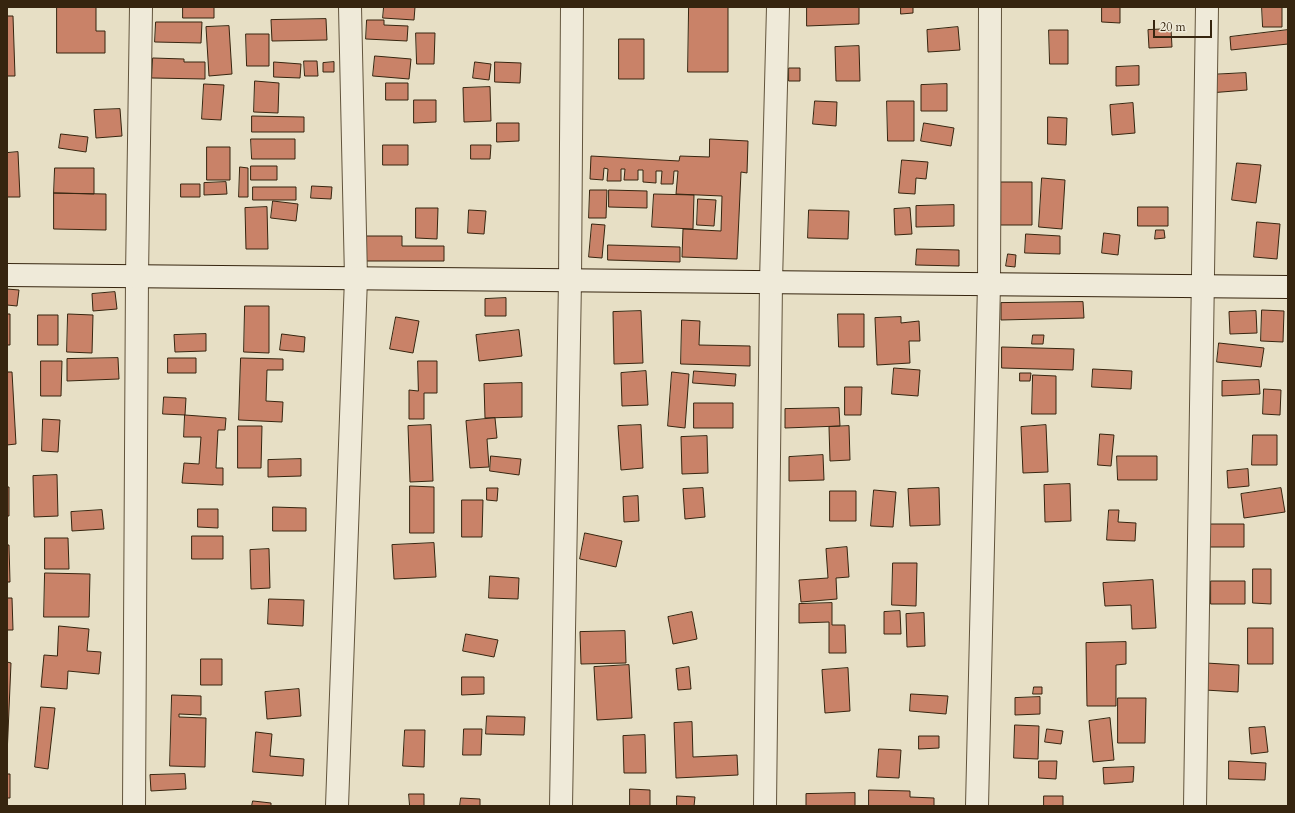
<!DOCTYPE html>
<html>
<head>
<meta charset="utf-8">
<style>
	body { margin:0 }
	#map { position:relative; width:1295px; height:813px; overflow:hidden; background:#e7dfc5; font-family:Cardo,serif }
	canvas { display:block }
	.frame { position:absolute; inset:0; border:8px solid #36250f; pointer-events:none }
	.scale { position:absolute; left:1153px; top:20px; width:59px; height:18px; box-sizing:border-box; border:2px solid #36250f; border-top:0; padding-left:5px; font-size:12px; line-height:14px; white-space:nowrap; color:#36250f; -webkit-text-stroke:3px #efead9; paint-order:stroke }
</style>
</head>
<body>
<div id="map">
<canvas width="1295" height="813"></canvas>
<div class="frame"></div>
<div class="scale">20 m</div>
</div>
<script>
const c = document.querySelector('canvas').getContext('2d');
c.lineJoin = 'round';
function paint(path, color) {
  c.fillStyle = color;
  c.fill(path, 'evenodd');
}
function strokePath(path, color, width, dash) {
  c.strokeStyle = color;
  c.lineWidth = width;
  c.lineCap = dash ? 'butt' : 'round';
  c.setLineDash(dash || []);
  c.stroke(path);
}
const building = new Path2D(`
	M57 7H96V31H105V53H57Z
	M183 7H214V18H183Z
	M384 7H415L414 20 383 18Z
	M689 7H728V72H688Z
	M807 7H859V24L807 26Z
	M901 7H913V13L901 14Z
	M1102 7H1120V23L1102 22Z
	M1262 7H1282V27H1263Z
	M7 16H13L15 76H7Z
	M326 19 327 40 272 41 271 20Z
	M367 20H384V25L408 26 407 41 366 39Z
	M156 22H202L201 43 155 42Z
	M229 26 232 74 209 76 206 27Z
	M958 27 960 50 928 52 927 30Z
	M1171 29 1172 47 1149 48 1148 30Z
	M1049 30H1068V64H1050Z
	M1288 30V44L1231 50 1230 37Z
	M416 33H435L434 64H417Z
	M246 34H269V66H247Z
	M619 39H644V79H619Z
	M859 46 860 81H836L835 47Z
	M375 56 411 59 409 79 373 76Z
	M153 58 184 59V62H205V79L152 78Z
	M304 61H317L318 76H305Z
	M274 62 301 64 300 78 274 77Z
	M334 62V72H323V63Z
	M475 62 491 64 489 80 473 78Z
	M495 62 521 63 520 83 495 82Z
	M1139 66V85L1116 86V67Z
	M789 68H800V81H789Z
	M1246 73 1247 90 1209 93 1207 75Z
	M255 81 279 83 278 113 254 112Z
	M386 83H408V100H386Z
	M204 84 224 85 221 120 202 119Z
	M947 84V111H921V85Z
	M490 87 491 121 464 122 463 88Z
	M414 100H436V122L414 123Z
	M815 101 837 102 836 126 813 124Z
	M887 101H914V141H888Z
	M1133 103 1135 133 1112 135 1110 105Z
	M120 109 122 136 96 138 94 110Z
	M252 116 304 117V132H252Z
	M1048 117 1067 118 1066 145 1048 144Z
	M497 123H519V141L497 142Z
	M924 123 954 128 951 146 921 141Z
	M61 134 88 137 86 152 59 148Z
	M251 139H295V159H252Z
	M710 139 748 141 747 173 741 172 737 259 682 257 683 229 721 231 722 196 676 194 678 171H674L673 184H661L662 171H656V183L643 182V170H638V180H624L625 169H621V181H607L608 169 604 168 603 180 590 179 591 156 679 161 680 156 709 157Z
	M383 145H408V165H383Z
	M471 145H491L490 159H471Z
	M207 147H230V180H207Z
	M18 152 20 197H7V153Z
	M902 160 928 162 926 179 916 178 915 194 899 193Z
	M1237 163 1261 165 1256 203 1232 200Z
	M251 166H277V180H251Z
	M240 167 248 168V197H239Z
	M55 168H94V194L54 193Z
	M1042 178 1065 180 1062 229 1039 227Z
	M226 182 227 194 204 195V183Z
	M1001 182H1032V225H1001Z
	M181 184H200V197H181Z
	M312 186 332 187 331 199 311 198Z
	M253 187H296V200H253Z
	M590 190H607L606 218H589Z
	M609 190 647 191V208L609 207Z
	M54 193 106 194V230L54 229Z
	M654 194 694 195 693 229 652 227Z
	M698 199 716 200 714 226 697 225Z
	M273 201 298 204 296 221 271 218Z
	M954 205V226L916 227V206Z
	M267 207 268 249H246L245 208Z
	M1138 207H1168V226H1138Z
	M416 208H438L437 239 416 238Z
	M910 208 912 234 895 235 894 209Z
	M469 210 486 211 484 234 468 233Z
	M809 210 849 211 848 239 808 238Z
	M1257 222 1280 224 1277 259 1254 257Z
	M592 224 605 225 602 258 589 257Z
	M1156 230H1164L1165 238 1155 239Z
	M1104 233 1120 235 1118 255 1102 253Z
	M1026 234 1060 236V254L1025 253Z
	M361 236H402V246H444V261H361Z
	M608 245 680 247V262L608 260Z
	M917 249 959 250V266L916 265Z
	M1008 254 1016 255 1015 267 1006 266Z
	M7 289 19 290 17 306 7 305Z
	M115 292 117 309 93 311 92 294Z
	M506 298V316H485V299Z
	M1083 302 1084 318 1001 320V303Z
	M245 306H269V353L244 352Z
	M1262 310 1284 311 1283 342 1261 341Z
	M641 311 643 363 614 364 613 312Z
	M1256 311 1257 333 1230 334 1229 312Z
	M7 314H10V345H7Z
	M68 314 93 315 92 353 67 352Z
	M838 314H864V347H839Z
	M38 315H58V345H38Z
	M396 317 419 321 413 353 390 349Z
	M901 317V323L919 321 920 341H909L910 363 877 365 875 318Z
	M682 320 700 321 699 345 750 346V366L681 364Z
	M519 330 522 356 479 361 476 335Z
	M206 334V351L175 352 174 335Z
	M282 334 305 337 304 352 280 350Z
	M1033 335H1044L1043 344H1032Z
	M1219 343 1264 348 1261 367 1217 362Z
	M1002 347 1074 349 1073 370 1002 368Z
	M118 358 119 379 67 381V359Z
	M168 358H196V373H168Z
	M241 358 283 359V370H267L266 401 283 402 282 422 239 420Z
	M41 361H62L61 396H41Z
	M418 361H437V393H424V419H409V390L418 391Z
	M894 368 920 370 918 396 892 394Z
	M1093 369 1132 371 1131 389 1092 387Z
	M646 371 648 405 622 406 621 373Z
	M694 371 736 374 735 386 693 383Z
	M7 372H12L16 444 7 445Z
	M672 372 689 374 685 428 668 426Z
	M1020 373H1031L1030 381H1020Z
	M1033 375 1056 376V414H1032Z
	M1259 380 1260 394 1222 396V381Z
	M522 383V417L485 418 484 384Z
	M845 387H862L861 415H845Z
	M1264 389 1281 390 1280 415 1263 414Z
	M164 397 186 398 185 415 163 414Z
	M694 403H733V428H694Z
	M839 408 840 426 785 428V409Z
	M185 415 226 418 225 430H218L216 468H223V485L182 483 184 463 199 464 201 437H184Z
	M495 418 497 438 487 439 489 467 470 468 466 421Z
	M43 419 60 420 58 452 42 451Z
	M431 425 433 481 410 482 408 426Z
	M641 425 643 468 621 470 618 426Z
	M1046 425 1048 472 1023 473 1021 427Z
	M238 426H262L261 468H238Z
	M849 426 850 460 830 461 829 427Z
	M1100 434 1114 435 1111 466 1098 465Z
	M1253 435H1277V465H1252Z
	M707 436 708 473 682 474 681 437Z
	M823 455 824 480 789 481V457Z
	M491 456 521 459 519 475 490 471Z
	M1117 456H1157V480H1118Z
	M301 459V476L268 477V460Z
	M1248 469 1249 486 1228 488 1227 471Z
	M57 475 58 516 34 517 33 476Z
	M1070 484 1071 521 1045 522 1044 485Z
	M410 486 434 487V533H410Z
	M7 487H9V516H7Z
	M487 488H498L497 501 487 500Z
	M703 488 705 517 685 519 683 489Z
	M939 488 940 525 910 526 908 489Z
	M1281 488 1285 512 1244 518 1241 494Z
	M874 490 896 492 893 527 871 526Z
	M830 491H856V521H830Z
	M638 496 639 521 624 522 623 497Z
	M462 500H483L482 537H462Z
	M273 507 306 508V531H273Z
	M198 509H218V528L198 527Z
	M102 510 104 529 72 531 71 512Z
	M1109 510H1119L1118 522 1136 523 1135 541 1107 540Z
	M1209 524H1244V547H1209Z
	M585 533 622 541 616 567 580 559Z
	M192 536H223V559H192Z
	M45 538H68L69 569H45Z
	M434 543 436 577 394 579 392 545Z
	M7 545H9L10 582H7Z
	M847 547 849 577 836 578 837 599 801 602 799 580 828 578 826 549Z
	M269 549 270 588 251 589 250 550Z
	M893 563H917L916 606 892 605Z
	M1253 569H1271V604L1253 603Z
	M45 573 90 574 89 617H44Z
	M490 576 519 578 518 599 489 598Z
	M1153 580 1156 628 1132 629 1131 605 1105 606 1103 583Z
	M1211 581H1245V604H1211Z
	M7 598H12L13 630H7Z
	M269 599 304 600 303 626 268 624Z
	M832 603V625H845L846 653H829V622L799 623V604Z
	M900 611 901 634H884V612Z
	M692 612 697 639 673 644 668 617Z
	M924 613 925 646 907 647 906 614Z
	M59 626 89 629 87 651 101 652 99 674 68 671 67 689 41 687 44 655 57 656Z
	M1248 628H1273V664H1248Z
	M625 631 626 663 581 664 580 632Z
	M466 634 498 640 494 657 463 651Z
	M1126 642V664L1116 665V706H1087L1086 643Z
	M201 659H222V685H201Z
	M7 662 11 663 7 756Z
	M1206 663 1239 665 1238 692 1205 690Z
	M629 665 632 718 597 720 594 667Z
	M689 667 691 689 678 690 676 669Z
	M848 668 850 711 825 713 822 670Z
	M462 677H484V694L462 695Z
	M1034 687H1042V694H1033Z
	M299 689 301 716 267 719 265 692Z
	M911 694 948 696 946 714 910 711Z
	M172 695 201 696V715L179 714V717L206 718 205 767 170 766Z
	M1040 697V714L1015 715V698Z
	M1118 698H1146L1145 743H1118Z
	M41 707 55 708 48 769 35 767Z
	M487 716 525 717 524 735 486 734Z
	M1110 718 1114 760 1093 762 1089 721Z
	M692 722 693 757 737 755 738 775 676 778 674 723Z
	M1015 725 1039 726 1038 759 1014 758Z
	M1265 727 1268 752 1251 754 1249 728Z
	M464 729H482L481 755H463Z
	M1047 729 1063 731 1061 744 1045 742Z
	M405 730H425L424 767 403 766Z
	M256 732 272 734 270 756 304 759 303 776 253 772Z
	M645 735 646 773H624L623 736Z
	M919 736H939V748L919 749Z
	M879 749 901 750 899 778 877 777Z
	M1039 761H1057L1056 779 1039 778Z
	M1229 761 1266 763 1265 780 1229 779Z
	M1134 767 1133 782 1104 784 1103 768Z
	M7 774H10V798H7Z
	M185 774 186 789 151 791 150 775Z
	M630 789 650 790V806H630Z
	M869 790 910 791V797L934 798V806H869Z
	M855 793V806H806V794Z
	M409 794H424V806H410Z
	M677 796 695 797 694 806H677Z
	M1044 796H1063V806H1044Z
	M461 798 480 799V806H460Z
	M253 801 271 803V806H252Z`);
paint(building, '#c98268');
strokePath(building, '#36250f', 1);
const street = new Path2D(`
	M134 806 137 276 141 7
	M337 806 356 278 350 7
	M561 806 570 280 572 7
	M765 806 771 282 778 7
	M977 806 989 284 990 7
	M1195 806 1207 7`);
const secondary = new Path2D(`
	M7 275 1288 287`);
strokePath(street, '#62543c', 24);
strokePath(secondary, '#36250f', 24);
strokePath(street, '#efead9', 22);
strokePath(secondary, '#efead9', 22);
</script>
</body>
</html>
